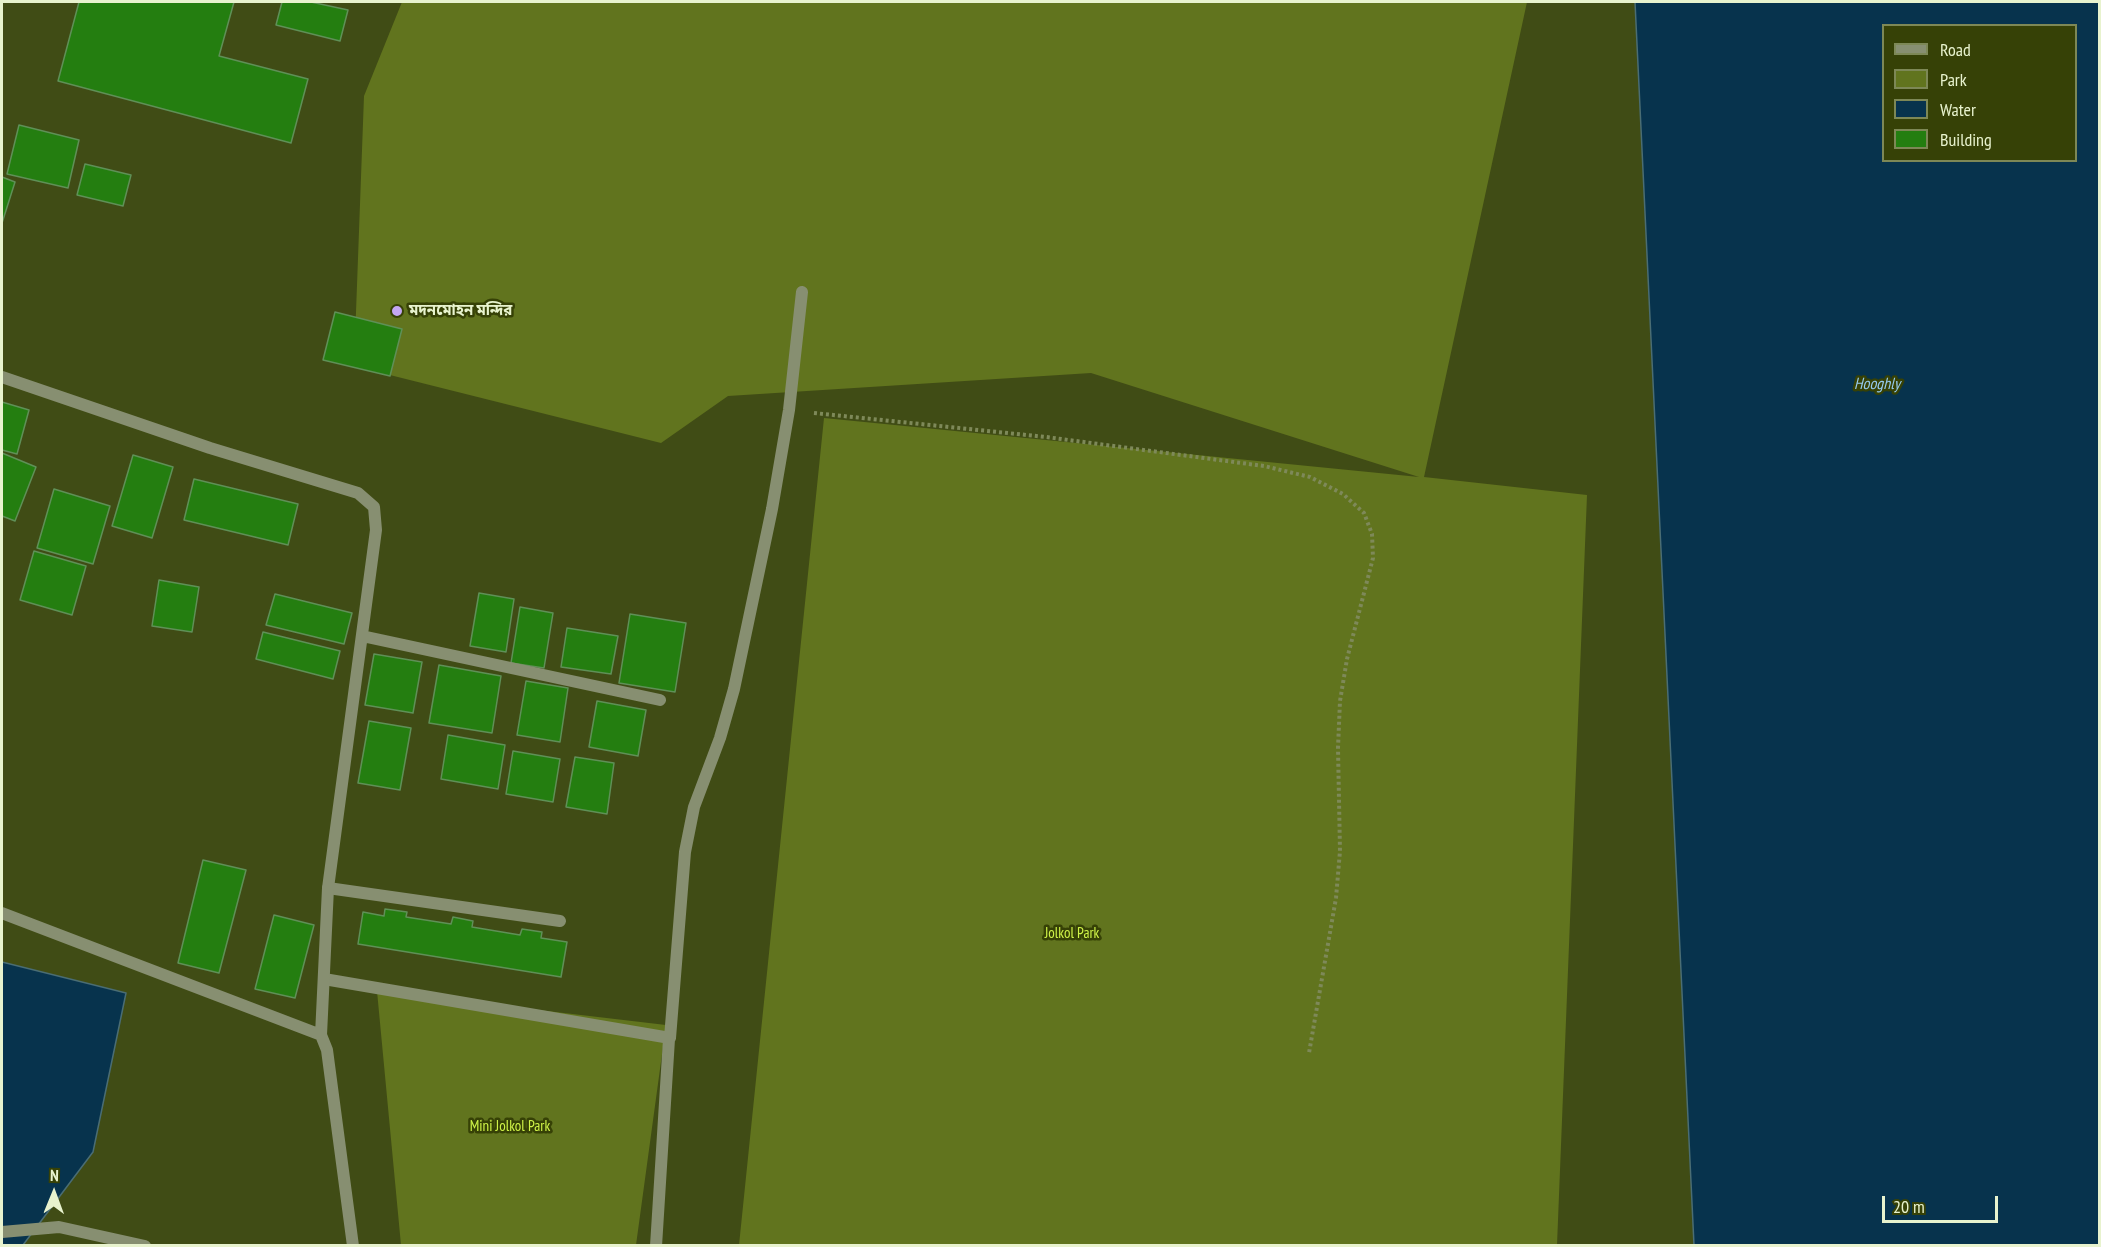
<!DOCTYPE html>
<html>
<head>
<meta charset="utf-8">
<style>
	body { margin:0 }
	#map { position:relative; width:2101px; height:1247px; overflow:hidden; background:#404c15; font-family:"PT Sans Narrow",sans-serif }
	canvas { display:block }
	.frame { position:absolute; inset:0; border:3px solid #e8f3ce; pointer-events:none }
	.legend { position:absolute; left:1882px; top:24px; width:195px; height:138px; box-sizing:border-box; background:#364106; border:2px solid #7d8856; margin:0; padding:8px 10px; list-style:none; font-size:18px; color:#e8f3ce }
	.legend li { display:flex; align-items:center; gap:12px; height:30px }
	.legend b { width:30px; border:2px solid #7d8856 }
	.north { position:absolute; left:24px; top:1163px; width:60px; height:60px; -webkit-text-stroke:4px #364106; paint-order:stroke; rotate:1deg; font-size:16px; font-weight:700; line-height:24px; text-align:center; color:#e8f3ce }
	.north::after { content:''; display:block; margin:auto; width:21px; height:27px; background:#e8f3ce; clip-path:polygon(50% 0,100% 100%,50% 72%,0 100%) }
	.scale { position:absolute; left:1882px; top:1196px; width:116px; height:27px; box-sizing:border-box; border:3px solid #e8f3ce; border-top:0; padding-left:8px; font-size:18px; line-height:21px; white-space:nowrap; color:#e8f3ce; -webkit-text-stroke:4px #364106; paint-order:stroke }
</style>
</head>
<body>
<div id="map">
<canvas width="2101" height="1247"></canvas>
<div class="frame"></div>
<ul class="legend">
<li><b style="height:8px;background:#878f71"></b>Road</li>
<li><b style="height:16px;background:#61741e"></b>Park</li>
<li><b style="height:16px;background:#07334d"></b>Water</li>
<li><b style="height:16px;background:#247e10"></b>Building</li>
</ul>
<div class="north">N</div>
<div class="scale">20 m</div>
</div>
<script>
const c = document.querySelector('canvas').getContext('2d');
c.lineJoin = 'round';
function paint(path, color) {
  c.fillStyle = color;
  c.fill(path, 'evenodd');
}
function strokePath(path, color, width, dash) {
  c.strokeStyle = color;
  c.lineWidth = width;
  c.lineCap = dash ? 'butt' : 'round';
  c.setLineDash(dash || []);
  c.stroke(path);
}
function write(font, color, halo, rows, align = 'center') {
  c.font = font + ' "PT Sans Narrow","Noto Sans Bengali",sans-serif';
  c.lineWidth = 5;
  c.setLineDash([]);
  c.textBaseline = 'middle';
  c.strokeStyle = halo;
  c.fillStyle = color;
  for (const [text, x, y, turn = 0] of rows) {
    c.save();
    c.translate(x, y);
    c.rotate((+turn || 0) * Math.PI / 180);
    c.textAlign = isNaN(turn) ? turn : align;
    if (halo) c.strokeText(text, 0, 0);
    c.fillText(text, 0, 0);
    c.restore();
  }
}
paint(new Path2D(`
	M402 2H1527L1424 477 1587 495 1557 1245H739L824 418 1419 477 1091 373 728 396 661 443 354 366 364 96Z
	M377 991 666 1025 636 1245H401Z`), '#61741e');
const water = new Path2D(`
	M1635 2H2099V1245H1694ZM1884 26H2076V160H1884Z
	M2 962 126 993 93 1152 23 1245 2 1246Z`);
paint(water, '#07334d');
strokePath(water, '#4a6d74', 1.5);
const building = new Path2D(`
	M79 2H234L219 56 308 79 291 143 58 81Z
	M282 2H311L348 10 340 41 276 25Z
	M19 125 79 140 68 188 7 174Z
	M85 164 131 175 123 206 77 195Z
	M2 177 15 182 2 223Z
	M335 312 402 329 390 376 323 360Z
	M2 402 29 410 17 454 2 450Z
	M2 453 36 467 15 521 2 516Z
	M133 455 173 467 152 538 112 526Z
	M194 479 298 504 288 545 184 520Z
	M54 489 110 506 93 564 37 548Z
	M34 551 86 566 72 615 20 600Z
	M159 580 199 587 192 632 152 626Z
	M479 593 514 599 506 652 470 646Z
	M275 594 352 613 344 644 266 625Z
	M520 607 553 613 544 668 511 663Z
	M630 614 686 623 675 692 619 683Z
	M567 628 618 636 611 674 561 667Z
	M263 632 340 651 333 679 256 659Z
	M374 654 422 662 413 713 365 705Z
	M439 665 501 676 492 733 429 723Z
	M526 681 568 688 560 742 517 735Z
	M597 701 646 710 638 756 589 747Z
	M369 721 411 728 400 790 358 783Z
	M448 735 505 745 498 789 441 779Z
	M513 751 560 759 553 802 506 794Z
	M575 757 614 763 607 814 566 807Z
	M203 860 246 870 219 973 178 963Z
	M385 909 407 912 406 917 451 924 453 917 473 921 472 927 520 935 522 929 542 932 541 938 567 942 561 977 358 944 363 912 384 916Z
	M274 915 314 925 295 998 255 989Z`);
paint(building, '#247e10');
strokePath(building, '#5f9057', 1.5);
strokePath(new Path2D(`
	M814 413 1046 437 1264 466 1310 477 1343 494 1364 513 1372 534 1373 558 1347 659 1340 701 1338 748 1340 851 1336 898 1309 1053`), '#7e8959', 4, [3, 3]);
strokePath(new Path2D(`
	M328 888 560 921
	M324 979 670 1038 685 852 694 807 720 738 734 689 772 509 789 410 802 292
	M656 1246 669 1039`), '#878f71', 12);
strokePath(new Path2D(`
	M2 377 210 448 358 493 374 507 376 530 328 888 321 1035
	M362 636 660 700
	M2 913 321 1035 327 1050 353 1246
	M2 1232 59 1227 145 1246`), '#878f71', 12);
for (const [x, y, r, color] of [
	[397,311,6,"#c3a7f2"]
]) {
  const dot = new Path2D();
  dot.arc(x, y, r, 0, 2 * Math.PI);
  c.fillStyle = color;
  c.fill(dot);
  strokePath(dot, '#364106', 2);
}
write('bold 15px', '#e8f3ce', '#364106', [
	["মদনমোহন মন্দির",409,311]
], 'left');
write('15px', '#cff348', '#364106', [
	["Jolkol Park",1072,934],
	["Mini Jolkol Park",510,1127]
]);
write('italic 16px', '#96cbf1', '#364106', [
	["Hooghly",1877,384]
]);
</script>
</body>
</html>
